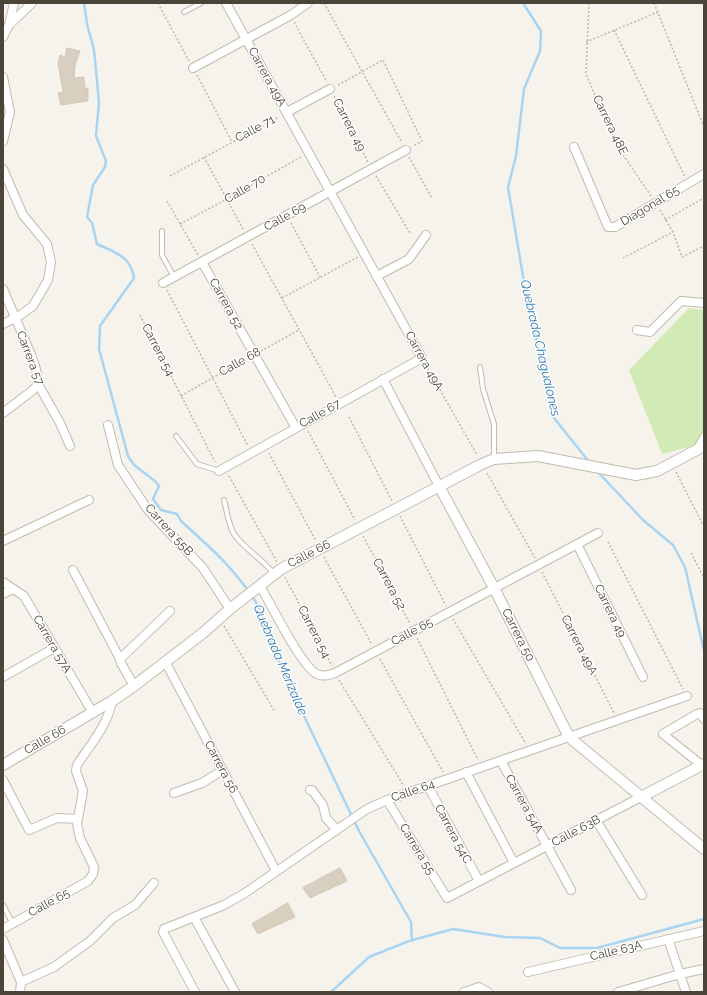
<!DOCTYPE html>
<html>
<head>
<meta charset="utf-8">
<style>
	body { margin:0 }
	#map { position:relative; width:707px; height:995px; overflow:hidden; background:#f6f3ec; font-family:Raleway,sans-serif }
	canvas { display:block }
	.frame { position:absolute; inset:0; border:4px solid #4b4439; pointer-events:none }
</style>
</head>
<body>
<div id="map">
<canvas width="707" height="995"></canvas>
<div class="frame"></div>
</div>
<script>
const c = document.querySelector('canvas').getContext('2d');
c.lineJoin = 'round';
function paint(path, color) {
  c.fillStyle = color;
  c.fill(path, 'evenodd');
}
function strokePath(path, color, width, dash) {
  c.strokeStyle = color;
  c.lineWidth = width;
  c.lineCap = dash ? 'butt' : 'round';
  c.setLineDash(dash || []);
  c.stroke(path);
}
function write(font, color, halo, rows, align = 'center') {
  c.font = font + ' Raleway,sans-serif';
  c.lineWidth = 3;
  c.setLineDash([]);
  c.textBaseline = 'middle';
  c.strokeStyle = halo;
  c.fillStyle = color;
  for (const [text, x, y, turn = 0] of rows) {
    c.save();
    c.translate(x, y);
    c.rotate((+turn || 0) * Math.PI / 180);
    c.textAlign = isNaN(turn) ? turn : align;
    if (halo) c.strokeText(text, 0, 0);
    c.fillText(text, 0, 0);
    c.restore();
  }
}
paint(new Path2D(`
	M689 308 704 310V439L692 446 662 454 629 370Z`), '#d2eab5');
strokePath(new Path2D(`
	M84 3 87 24 94 50 99 102 96 136 106 161 105 167 93 185 87 217 92 223 97 244C114 252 131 256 134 278L100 326 99 349 128 456 134 465 155 481 159 486 153 499 161 510 177 514 181 521C207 545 228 562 249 592
	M523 3 541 31 540 51 524 89 516 156 508 187 527 300 554 418 590 463
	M597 471 643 520 673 545 685 567 704 651
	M252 596 257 604 283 672 359 831 411 922 412 941
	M331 992 369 957 409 941 453 929 505 937 540 938 560 948H597L704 919`), '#a9d4f2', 2.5);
const building = new Path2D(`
	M67 48 80 51 75 65 74 78 84 77 85 89 88 88V101L61 105 58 93 63 92 58 63 60 55 65 57Z
	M340 868 347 881 310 898 303 888Z
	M288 903 295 917 258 934 252 924Z`);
paint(building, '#d8cfc1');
strokePath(building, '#d3c7b4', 1);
const service = new Path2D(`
	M184 12 201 3
	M162 231V255L174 277
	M480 367 483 389 494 424V459
	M176 436 197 464 219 471
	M696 448 704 434
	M224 500C227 511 228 524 234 534 245 550 263 559 274 574
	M3 905 13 924`);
const minor = new Path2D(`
	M9 25 32 3
	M3 37 9 25 14 3
	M193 68 291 15 308 3
	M3 77 10 112 3 141
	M287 112 330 89
	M574 147 608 227H615L704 174
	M3 169 23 215 47 244 51 262 48 280 33 306 19 316 3 324
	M202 262 296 428
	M377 276 409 259 426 235
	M163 283 406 150
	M3 289 32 357 36 369 38 384 60 423 70 446
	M637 330 650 332 681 301 704 303
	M383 379 439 486
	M3 413 33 390 38 384
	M108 425 118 465 148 510 203 568 230 609
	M219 471 422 358 226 3
	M3 541 89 500
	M577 544 643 677
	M73 570 120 659
	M3 582 24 596 93 713
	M260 586C271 604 301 666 317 674 324 677 329 675 335 673L598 533
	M3 594 13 589
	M166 663 276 871
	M3 677 54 648
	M134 686 121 663 120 659 170 611
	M704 719 700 713 697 714 663 734 704 767
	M501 761 571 890
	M466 772 514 863
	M3 780 29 830 57 818 78 819
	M428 786 479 881
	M310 790H312L323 805 326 818 337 830
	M174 793 202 783 223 770
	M387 800 447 898 641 797
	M596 820 642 895
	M194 917 235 992
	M3 929 88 881 93 874 94 867 80 838 77 824 83 791 76 771 77 765C90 745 108 725 112 701
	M668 939 686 992
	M3 940 21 982 20 992
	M528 972 704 931
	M21 982 54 967 90 941 113 918 135 905 154 883
	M195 992 163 932 164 929 224 905 245 893 367 809 387 800 687 696
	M464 992 479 987 488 992
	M618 992 680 974 704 969`);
const tertiary = new Path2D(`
	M439 486 494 588 569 737 704 849
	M3 765 112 701 134 686 203 633 230 609 281 569 482 464 494 459 538 456 636 475 657 471 704 446
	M641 797 704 764`);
strokePath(service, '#c2bbae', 6);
strokePath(minor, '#c2bbae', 10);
strokePath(tertiary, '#c2bbae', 12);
strokePath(new Path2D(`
	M158 3 189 61
	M324 3 402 143
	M589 3 586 74 617 146 651 196
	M654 3 704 127
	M703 3 704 5
	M294 22 327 82
	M614 30 685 177
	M586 42 658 12
	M197 75 232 142
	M338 85 383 60 422 141 413 146
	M334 96 368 162
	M204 157 243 229
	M409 157 432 198
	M170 176 279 117
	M376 176 410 233
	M167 201 198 255
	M660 210 673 232 682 257 704 246
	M665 220 704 198
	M291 223 320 277
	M180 224 227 199 301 157
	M252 244 336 397
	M623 258 673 232
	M167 290 248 446
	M282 298 358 257
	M140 315 215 462
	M261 351 299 330
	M426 365 477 455
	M181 396 247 358
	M349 417 392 501
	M308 431 355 520
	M269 453 316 541
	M676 472 703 525
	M487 473 535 558
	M229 476 277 562
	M400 516 446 606
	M363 536 410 624
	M608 542 683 689
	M691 553 704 578
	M324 557 372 645
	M542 572 614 713
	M285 577 332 666
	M453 619 526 744
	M224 626 274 710
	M417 638 478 760
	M380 659 443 772
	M339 680 404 786`), '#c4b79f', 1.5, [2, 2]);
strokePath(service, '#fff', 4);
strokePath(minor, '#fff', 8);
strokePath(tertiary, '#fff', 10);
write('12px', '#4b4439', '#fff', [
	["Carrera 49A",267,77,61],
	["Carrera 49",349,125,63],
	["Carrera 48E",610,125,64],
	["Calle 71",255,129,-28],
	["Calle 70",245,189,-30],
	["Diagonal 65",650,206,-31],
	["Calle 69",285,217,-29],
	["Carrera 52",226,304,61],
	["Carrera 54",158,350,63],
	["Carrera 57",30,358,69],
	["Carrera 49A",424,361,61],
	["Calle 68",240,362,-29],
	["Calle 67",320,414,-29],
	["Carrera 55B",169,530,48],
	["Calle 66",309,554,-27],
	["Carrera 52",389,584,62],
	["Carrera 49",610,611,64],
	["Carrera 54",314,632,63],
	["Calle 65",412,632,-28],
	["Carrera 50",518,635,63],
	["Carrera 57A",52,644,60],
	["Carrera 49A",579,645,63],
	["Calle 66",45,740,-30],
	["Carrera 56",221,767,62],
	["Calle 64",413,791,-19],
	["Carrera 54A",524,804,61],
	["Calle 63B",576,831,-28],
	["Carrera 54C",453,834,62],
	["Carrera 55",417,849,59],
	["Calle 65",49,903,-29],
	["Calle 63A",616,951,-13]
]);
write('italic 13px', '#2e7ab2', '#fff', [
	["Quebrada Chagualones",540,348,77],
	["Quebrada Merizalde",280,660,67]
]);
</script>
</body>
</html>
